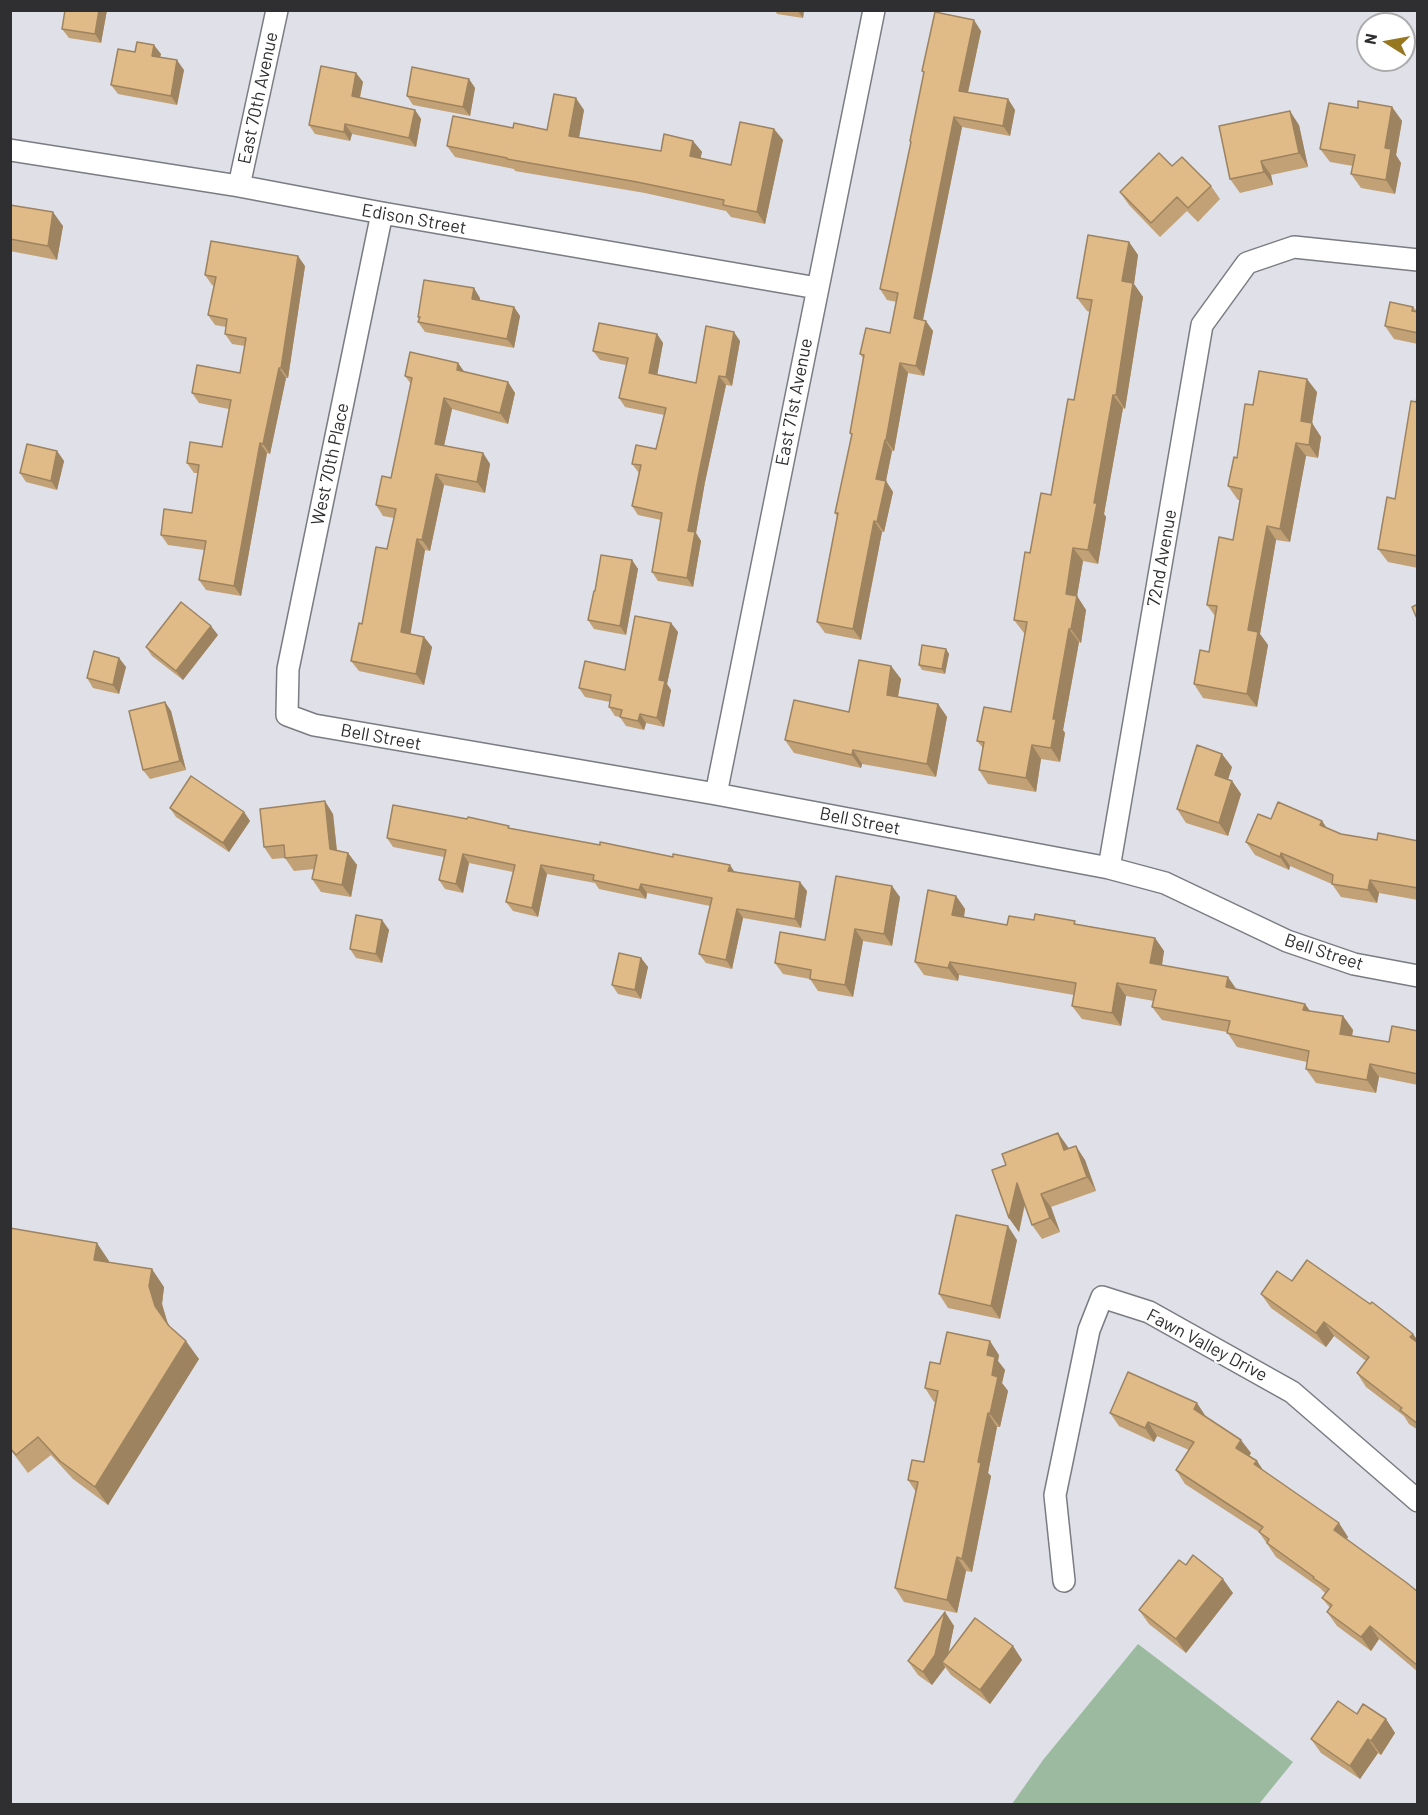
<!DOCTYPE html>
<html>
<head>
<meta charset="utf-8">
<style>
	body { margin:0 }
	#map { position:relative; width:1428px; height:1815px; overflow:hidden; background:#dfe0e8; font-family:Barlow,sans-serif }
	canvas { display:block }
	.frame { position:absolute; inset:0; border:12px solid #2f2f32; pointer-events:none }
	.north { position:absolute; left:1356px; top:12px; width:60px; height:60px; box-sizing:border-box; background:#fff; border:2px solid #acacad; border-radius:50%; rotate:281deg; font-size:16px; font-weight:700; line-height:24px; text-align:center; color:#2f2f32 }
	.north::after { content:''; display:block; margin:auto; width:21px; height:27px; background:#977720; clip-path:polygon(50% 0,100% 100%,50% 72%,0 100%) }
</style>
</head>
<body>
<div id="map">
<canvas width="1428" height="1815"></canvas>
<div class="frame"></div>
<div class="north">N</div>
</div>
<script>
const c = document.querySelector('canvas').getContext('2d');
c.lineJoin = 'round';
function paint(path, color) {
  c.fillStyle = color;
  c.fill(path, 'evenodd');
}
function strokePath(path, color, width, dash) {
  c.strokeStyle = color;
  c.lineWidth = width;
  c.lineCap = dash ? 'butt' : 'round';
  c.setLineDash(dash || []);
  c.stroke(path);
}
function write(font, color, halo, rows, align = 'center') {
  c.font = font + ' Barlow,sans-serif';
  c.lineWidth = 4.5;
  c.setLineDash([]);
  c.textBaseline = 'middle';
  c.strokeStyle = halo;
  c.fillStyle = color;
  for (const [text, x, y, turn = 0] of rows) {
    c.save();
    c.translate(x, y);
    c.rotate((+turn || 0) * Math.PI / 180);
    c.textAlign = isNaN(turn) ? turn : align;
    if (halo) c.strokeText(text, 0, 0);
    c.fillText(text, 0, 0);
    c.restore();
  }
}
paint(new Path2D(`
	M1138 1644 1293 1762 1259 1804H1012L1043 1760Z`), '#9cbaa0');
const street = new Path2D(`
	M10 150 239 186 382 213 817 288
	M239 186 277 10
	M382 213 288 669 287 715 314 725 716 794 1109 868 1165 883 1287 941 1354 964 1418 976
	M716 794 874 10
	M1109 868 1202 325 1247 263 1294 247 1418 260
	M1064 1581 1055 1495 1089 1330 1102 1297 1149 1312 1292 1392 1418 1501`);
strokePath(street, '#7b7c83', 24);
strokePath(street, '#fff', 21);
paint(new Path2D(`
	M107 10 101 43 69 38 62 29Z
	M775 10H804L803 18 777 14Z
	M981 31 968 93 1008 99 1015 110 1010 136 962 127 923 320 933 331 924 376 908 373 894 451H892L886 481 893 492 884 532H882L861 640 825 633 817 622 837 516 835 513 852 437 850 433 863 358 860 354 890 333 897 302 887 300 880 289 911 143 910 141 924 73 922 71Z
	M135 52 161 54 160 57 184 70 177 105 118 94 111 85Z
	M356 73 363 82 360 98 415 110 421 119 416 147 352 134 350 141 315 134 309 125Z
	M469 79 475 88 470 116 413 105 407 96Z
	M1392 107 1402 121 1396 155 1401 163 1395 194 1361 188 1351 174 1353 166 1330 162 1320 149 1358 108Z
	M584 110 579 138 661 151 693 141 702 152 700 159 731 165 774 129 783 140 765 224 731 217 726 211 645 193 515 171 514 169 455 157 447 146 513 128 547 130Z
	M1299 125 1308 167 1271 175 1273 185 1240 193 1230 179Z
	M1172 166 1211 186 1220 199 1198 222 1187 211 1160 237 1129 205 1120 192Z
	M10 205 63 226 57 260 10 251Z
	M1129 242 1138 255 1134 284 1143 297 1125 409 1123 408 1104 514 1106 517 1098 564 1083 561 1077 596 1086 610 1081 643 1079 642 1063 730 1065 733 1060 762 1041 759 1036 792 988 784 979 770 983 748 977 741 1011 712 1025 633H1024L1014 620 1051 495 1074 400 1090 312 1087 311 1077 298Z
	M305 266 288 378H286L270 454 267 453 241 596 206 590 199 580 204 550 168 545 161 535 192 513 198 473H194L187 463 222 447 229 409 199 403 192 393 240 373 245 346 232 344 225 334 226 327 215 325 208 315 214 286 212 285 205 275Z
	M480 298V300L514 307 520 316 514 348 425 332 418 322 419 319 418 317Z
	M1413 307 1418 312V344L1394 339 1385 326Z
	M657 334 663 343 657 374 696 383 740 341 732 386 726 385 705 482 696 533 701 541 693 587 658 581 652 572 661 520 638 515 632 506 639 473 632 464 656 449 664 415 625 407 619 398 626 365 600 360 593 351Z
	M458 363 464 372 508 382 515 393 508 424 452 409 444 446 483 453 490 464 485 493 444 485 430 551 425 550 410 634 424 637 432 647 424 685 359 671 351 661 362 624 387 549 394 518 383 516 376 505 391 478 411 384 405 376Z
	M1317 392 1312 423 1321 437 1318 458 1306 456 1290 542 1276 540 1260 634 1268 645 1257 707 1203 698 1194 684 1209 652 1215 616 1207 605 1233 540 1240 500H1238L1228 486 1253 405Z
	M1418 394V568L1388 562 1378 549 1395 499Z
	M57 451 64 461 57 490 26 482 20 473Z
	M632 560 638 569 626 635 594 629 588 620 595 591Z
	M671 623 678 632 667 684 671 690 664 727 646 723 644 730 626 726 620 717 615 716 609 707 610 702 585 697 579 688 625 670Z
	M218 635 183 680 152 656 146 647Z
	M946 649 949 654 945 674 922 670 919 665Z
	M119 658 126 667 119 694 93 688 87 678Z
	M891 666 901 679 898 697 938 704 947 717 936 777 862 764 861 768 794 753 785 740 849 712Z
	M165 702 171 711 186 770 150 779 143 770Z
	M1232 767 1228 779 1232 781 1241 794 1228 836 1186 823 1177 809Z
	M170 808 244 812 250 821 229 852 176 817Z
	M333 814 337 851 348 853 357 865 351 897 321 892 312 879 314 869 294 871 285 858 272 859 264 847Z
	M1271 819 1322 821 1327 829 1341 834 1377 840 1418 841V900L1379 893 1377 903 1341 897 1332 884 1290 866 1289 870 1255 855 1246 842Z
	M511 829 734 871 807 891 801 928 743 918 732 969 706 963 699 954 710 906 647 893 646 899 599 889 595 883 547 874 538 917 513 911 506 902 513 872 469 863 463 893 445 889 439 880 444 857 393 847 387 838Z
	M956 896 965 909 964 917 1007 925 1034 920 1077 924 1155 938 1164 951 1162 965 1236 989 1305 1004 1310 1011 1343 1016 1353 1030 1352 1036 1389 1042 1418 1031V1085L1379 1077 1376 1093 1316 1083 1306 1069 1307 1062 1237 1047 1227 1032 1162 1020 1152 1007 1154 1001 1126 996 1121 1026 1082 1019 1072 1006 1074 995 959 975 958 981 924 975 915 962Z
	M900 897 892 946 863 941 853 997 818 991 810 979 783 974 775 963 825 940Z
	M382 920 389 930 382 963 356 958 350 949Z
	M641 958 648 967 641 999 618 994 612 985Z
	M1068 1147V1149L1085 1160 1096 1191 1051 1207 1060 1232 1042 1239 1032 1225 1025 1205 1019 1232 1009 1218Z
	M10 1228 109 1261V1262L164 1287 162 1304 167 1323 199 1359 108 1505 73 1479 51 1455 28 1473 10 1449Z
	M1017 1240 1000 1319 948 1308 939 1294Z
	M1292 1281 1413 1334 1418 1341V1430L1409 1424 1404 1416 1366 1387 1357 1373 1366 1361 1334 1336 1326 1347 1271 1308 1261 1294Z
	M999 1355 998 1361 1005 1370 1002 1383 1008 1391 1000 1427H997L988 1473 991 1476 972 1572 966 1571 957 1613 904 1602 895 1588 916 1492 908 1480 924 1462 935 1402H934L925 1388 940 1364Z
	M1197 1403 1206 1417 1251 1453 1249 1456 1257 1461 1263 1470 1348 1537 1347 1539 1418 1592V1672L1379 1639 1371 1651 1337 1626 1327 1612 1330 1608 1322 1598 1326 1594 1320 1588 1276 1557 1259 1532 1185 1484 1176 1470 1189 1450 1157 1436 1154 1442 1119 1426 1110 1413Z
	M1186 1565 1233 1593 1186 1653 1149 1624 1139 1610Z
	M945 1612 954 1626 948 1653 1013 1646 1022 1660 990 1704 951 1675 945 1667 932 1685 918 1675 908 1661Z
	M1386 1719 1395 1733 1381 1755 1378 1753 1360 1779 1321 1753 1311 1739Z`), '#c1a175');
paint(new Path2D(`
	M99 10H107L101 43 95 34Z
	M797 10H804L803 18Z
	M974 20 981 31 966 101 959 91Z
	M154 45 161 54 158 65 152 56Z
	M177 60 184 70 177 105 171 96Z
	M356 73 363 82 358 105 352 96Z
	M469 79 475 88 470 116 463 107Z
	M576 98 584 110 577 148 569 136Z
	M1008 99 1015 110 1010 136 1003 126Z
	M1392 107 1402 121 1396 155 1401 163 1395 194 1386 180 1385 148Z
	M415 110 421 119 416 147 409 138Z
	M1290 111 1299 125 1308 167 1299 153Z
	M954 117 962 127 921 329 914 318Z
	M345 124 352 134 350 141 344 132Z
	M774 129 783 140 765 224 757 212Z
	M693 141 702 152 698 168 690 156Z
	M1261 161 1271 175 1273 185 1264 172Z
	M53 212 63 226 57 260 48 246Z
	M1129 242 1138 255 1134 284 1143 297 1125 409 1116 395 1122 281Z
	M298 256 305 266 288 378 281 368Z
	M474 288 480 298 478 308 472 299Z
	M514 307 520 316 514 348 507 339Z
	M926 321 933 331 924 376 916 366Z
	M734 332 740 341 732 386 726 377Z
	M657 334 663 343 656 382 649 373Z
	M458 363 466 374 457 370Z
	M900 363 908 373 894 451 886 440Z
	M279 368 286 378 270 454 263 444Z
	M719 376 726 385 705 482 696 533 701 541 693 587 687 578 688 531 699 473Z
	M1307 379 1317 392 1310 435 1301 421Z
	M508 382 515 393 508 424 500 413Z
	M1113 395 1123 408 1104 514 1106 517 1098 564 1088 550 1094 503Z
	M444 398 452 409 442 455 435 444Z
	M1312 423 1321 437 1318 458 1309 445Z
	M885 440 892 451 884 490 876 479Z
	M260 443 267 453 241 596 234 586Z
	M1296 443 1306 456 1290 542 1280 529Z
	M57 451 64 461 57 490 51 481Z
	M483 453 490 464 485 493 477 482Z
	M436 474 444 485 430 551 422 540Z
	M886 481 893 492 884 532 877 522Z
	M874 521 882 532 861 640 853 629Z
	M1267 526 1276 540 1260 634 1268 645 1257 707 1247 694 1248 630Z
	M417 539 425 550 409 643 401 632Z
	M1073 548 1083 561 1077 596 1086 610 1081 643 1071 629 1066 594Z
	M632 560 638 569 626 635 620 626Z
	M671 623 678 632 667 684 671 690 664 727 657 718 659 680Z
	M211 626 218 635 183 680 176 671Z
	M1069 629 1079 642 1063 730 1065 733 1060 762 1051 748 1053 719Z
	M424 637 432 647 424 685 416 674Z
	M946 649 949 654 945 674 942 669Z
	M119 658 126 667 119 694 113 685Z
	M891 666 901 679 896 708 887 695Z
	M165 702 171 711 186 770 180 761Z
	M938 704 947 717 936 777 927 764Z
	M640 714 646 723 644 730 638 721Z
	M1032 745 1041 759 1036 792 1026 778Z
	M853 750 862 764 861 768 852 755Z
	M1222 754 1232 767 1225 789 1215 775Z
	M1232 781 1241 794 1228 836 1219 823Z
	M325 801 333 814 338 862 330 849Z
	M244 812 250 821 229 852 223 843Z
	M1322 821 1331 834 1320 825Z
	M348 853 357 865 351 897 342 885Z
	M1281 853 1290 866 1289 870 1280 857Z
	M463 854 469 863 463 893 456 884Z
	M541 865 547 874 538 917 532 908Z
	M730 865 736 874 728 871Z
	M1370 880 1379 893 1377 903 1368 890Z
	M800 882 807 891 801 928 795 919Z
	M641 884 647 893 646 899 639 890Z
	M892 886 900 897 892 946 884 934Z
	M956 896 965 909 962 929 952 915Z
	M737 909 743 918 732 969 726 960Z
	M382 920 389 930 382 963 376 954Z
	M855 929 863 941 853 997 845 985Z
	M1155 938 1164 951 1160 977 1150 963Z
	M641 958 648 967 641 999 635 990Z
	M950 962 959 975 958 981 948 968Z
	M1228 977 1237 990 1226 987Z
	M1117 983 1126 996 1121 1026 1112 1013Z
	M1305 1004 1314 1017 1303 1010Z
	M1343 1016 1353 1030 1350 1047 1340 1034Z
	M1370 1064 1379 1077 1376 1093 1367 1080Z
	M1058 1133 1068 1147 1074 1164 1064 1150Z
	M1076 1146 1085 1160 1096 1191 1087 1177Z
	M1017 1183 1026 1196 1019 1232 1009 1218Z
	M1041 1194 1051 1207 1060 1232 1050 1218Z
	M1008 1226 1017 1240 1000 1319 991 1306Z
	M97 1243 109 1261 106 1278 94 1260Z
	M152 1269 164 1287 162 1304 168 1324 155 1306 149 1286Z
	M1324 1322 1334 1336 1326 1347 1316 1333Z
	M1413 1334 1418 1341V1348L1410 1337Z
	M186 1341 199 1359 108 1505 95 1487Z
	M990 1341 999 1355 998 1361 1005 1370 1002 1383 1008 1391 1000 1427 990 1414 992 1375 987 1355Z
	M1197 1403 1206 1417 1194 1409Z
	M988 1413 997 1427 988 1473 991 1476 972 1572 962 1559 978 1462Z
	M1148 1422 1157 1436 1154 1442 1145 1428Z
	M1241 1440 1251 1453 1246 1461 1236 1448Z
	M1257 1461 1266 1475 1254 1464Z
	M1339 1523 1348 1537 1343 1544 1334 1530Z
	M957 1557 966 1571 957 1613 947 1600Z
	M1223 1579 1233 1593 1186 1653 1176 1639Z
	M945 1612 954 1626 946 1665 942 1662 945 1667V1668L932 1685 923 1672Z
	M1370 1626 1379 1639 1371 1651 1361 1637Z
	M1013 1646 1022 1660 990 1704 980 1690Z
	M1386 1719 1395 1733 1381 1755 1371 1741Z
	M1368 1739 1378 1753 1360 1779 1350 1766Z`), '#9d835f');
const building = new Path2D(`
	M65 10H99L95 34 62 29Z
	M935 12 974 20 959 91 1008 99 1003 126 954 117 914 318 926 321 916 366 900 363 886 440H885L876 479 886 481 877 522 874 521 853 629 817 622 838 513H835L852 434 850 433 864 355 860 354 866 328 890 333 898 293 880 289 911 142 910 141 924 72 922 71Z
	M137 42 154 45 152 56 177 60 171 96 111 85 118 49 135 52Z
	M321 66 356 73 352 96 415 110 409 138 345 124 344 132 309 125Z
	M412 67 469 79 463 107 407 96Z
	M554 94 576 98 569 136 661 151 664 134 693 141 690 156 731 165 740 122 774 129 757 212 723 205 724 200 637 182 507 159V158L447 146 453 116 513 128 514 123 547 130Z
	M1358 101 1392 107 1385 148 1391 149 1386 180 1351 174 1355 155 1320 149 1329 103 1358 108Z
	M1290 111 1299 153 1261 161 1264 172 1230 179 1219 126Z
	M1159 153 1172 166 1182 157 1211 186 1188 208 1177 197 1151 223 1120 192Z
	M10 205 53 212 48 246 10 239Z
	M1088 235 1129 242 1122 281 1133 283 1116 395H1113L1094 503H1097L1088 550 1073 548 1066 594 1077 596 1071 629H1069L1053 719H1056L1051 748 1032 745 1026 778 979 770 984 742 977 741 984 707 1011 712 1027 622 1014 620 1025 552 1030 553 1041 493 1051 495 1068 399 1074 400 1092 300 1077 298Z
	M211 241 298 256 281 368H279L263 444 260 443 234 586 199 580 206 541 161 535 164 509 192 513 199 465 187 463 190 442 222 447 231 400 192 393 197 365 240 373 246 338 225 334 227 319 208 315 216 277 205 275Z
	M424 280 474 288 472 299 514 307 507 339 418 322 420 317H418Z
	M1390 302 1413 307 1412 311 1418 312V333L1385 326Z
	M599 323 657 334 649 373 696 383 706 326 734 332 726 377 719 376 699 473 688 531 695 532 687 578 652 572 662 513 632 506 641 465 632 464 636 445 656 449 666 408 619 398 628 358 593 351Z
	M410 352 458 363 457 370 508 382 500 413 444 398 435 444 483 453 477 482 436 474 422 540 417 539 401 632 424 637 416 674 351 661 359 623 362 624 376 547 387 549 396 509 376 505 382 476 391 478 412 378 405 376Z
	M1259 371 1307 379 1301 421 1312 423 1309 445 1296 443 1280 529 1267 526 1248 630 1258 632 1247 694 1194 684 1200 650 1209 652 1217 606 1207 605 1219 537 1233 540 1242 489 1228 486 1234 457 1237 458 1245 404 1253 405Z
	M1418 394V556L1378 549 1387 497 1395 499 1411 401 1416 402Z
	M27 444 57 451 51 481 20 473Z
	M601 555 632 560 620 626 588 620 594 591H595Z
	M181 602 211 626 176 671 146 647Z
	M1418 604V621L1412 607Z
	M635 616 671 623 659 680 665 681 657 718 640 714 638 721 620 717 622 710 609 707 611 695 579 688 585 661 625 670Z
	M922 645 946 649 942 669 919 665Z
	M94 651 119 658 113 685 87 678Z
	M859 660 891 666 887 695 938 704 927 764 853 750 852 755 785 740 794 700 849 712Z
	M165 702 180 761 143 770 129 711Z
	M1197 745 1222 754 1215 775 1232 781 1219 823 1177 809Z
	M191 776 244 812 223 843 170 808Z
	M325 801 330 849 348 853 342 885 312 879 317 855 285 858 284 845 264 847 260 809Z
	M1278 802 1322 821 1320 825 1341 834 1377 840 1378 833 1418 841V888L1370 880 1368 890 1332 884 1333 875 1281 853 1280 857 1246 842 1258 814 1271 819Z
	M393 805 467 819 468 817 509 826 508 828 600 845V842L673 857V854L730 865 728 871 800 882 795 919 737 909 726 960 699 954 712 898 641 884 639 890 593 880 594 875 541 865 532 908 506 902 515 865 463 854 456 884 439 880 446 850 387 838Z
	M836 876 892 886 884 934 855 929 845 985 810 979 811 970 775 963 780 932 825 940Z
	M928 890 956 896 952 915 1007 925 1009 916 1034 920 1035 914 1075 921 1074 924 1155 938 1150 963 1228 977 1226 987 1305 1004 1303 1010 1343 1016 1340 1034 1389 1042 1392 1026 1418 1031V1074L1370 1064 1367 1080 1306 1069 1309 1051 1227 1033 1230 1021 1152 1007 1156 990 1117 983 1112 1013 1072 1006 1076 983 950 962 948 968 915 962Z
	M356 915 382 920 376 954 350 949Z
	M619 953 641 958 635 990 612 985Z
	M1058 1133 1064 1150 1076 1146 1087 1177 1041 1194 1050 1218 1032 1225 1017 1183 1009 1218 992 1170 1006 1165 1002 1154Z
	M956 1215 1008 1226 991 1306 939 1294Z
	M10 1228 97 1243 94 1260 152 1269 149 1286 155 1306 169 1326 186 1341 95 1487 60 1461 38 1437 16 1455 10 1448Z
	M1307 1260 1370 1304 1372 1302 1413 1334 1410 1337 1418 1343V1424L1400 1410 1402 1408 1357 1373 1369 1357 1324 1322 1316 1333 1261 1294 1277 1271 1292 1281Z
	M947 1332 990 1341 987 1355 995 1357 992 1375 998 1377 990 1414 988 1413 978 1462 981 1463 962 1559 957 1557 947 1600 895 1588 918 1482 908 1480 912 1460 924 1462 938 1391 925 1388 930 1362 940 1364Z
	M1128 1372 1197 1403 1194 1409 1241 1440 1236 1448 1257 1461 1254 1464 1339 1523 1334 1530 1407 1583 1418 1592V1666L1370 1626 1361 1637 1327 1612 1332 1605 1322 1598 1329 1589 1313 1578 1314 1577 1267 1543 1269 1539 1259 1532 1263 1527 1176 1470 1194 1442 1148 1422 1145 1428 1110 1413Z
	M1193 1555 1223 1579 1176 1639 1139 1610 1179 1560 1186 1565Z
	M945 1612 935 1655 923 1672 908 1661Z
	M975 1618 1013 1646 980 1690 942 1662Z
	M1338 1701 1357 1714 1363 1704 1386 1719 1371 1741 1368 1739 1350 1766 1311 1739Z`);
paint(building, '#e0bb88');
strokePath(building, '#9d835f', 1.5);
write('18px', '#2f2f32', '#fff', [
	["East 70th Avenue",258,98,-78],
	["Edison Street",414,219,10],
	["East 71st Avenue",794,402,-79],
	["West 70th Place",330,464,-78],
	["72nd Avenue",1162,558,-80],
	["Bell Street",381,737,10],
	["Bell Street",860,821,11],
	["Bell Street",1324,952,18],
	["Fawn Valley Drive",1207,1345,28]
]);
</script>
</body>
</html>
